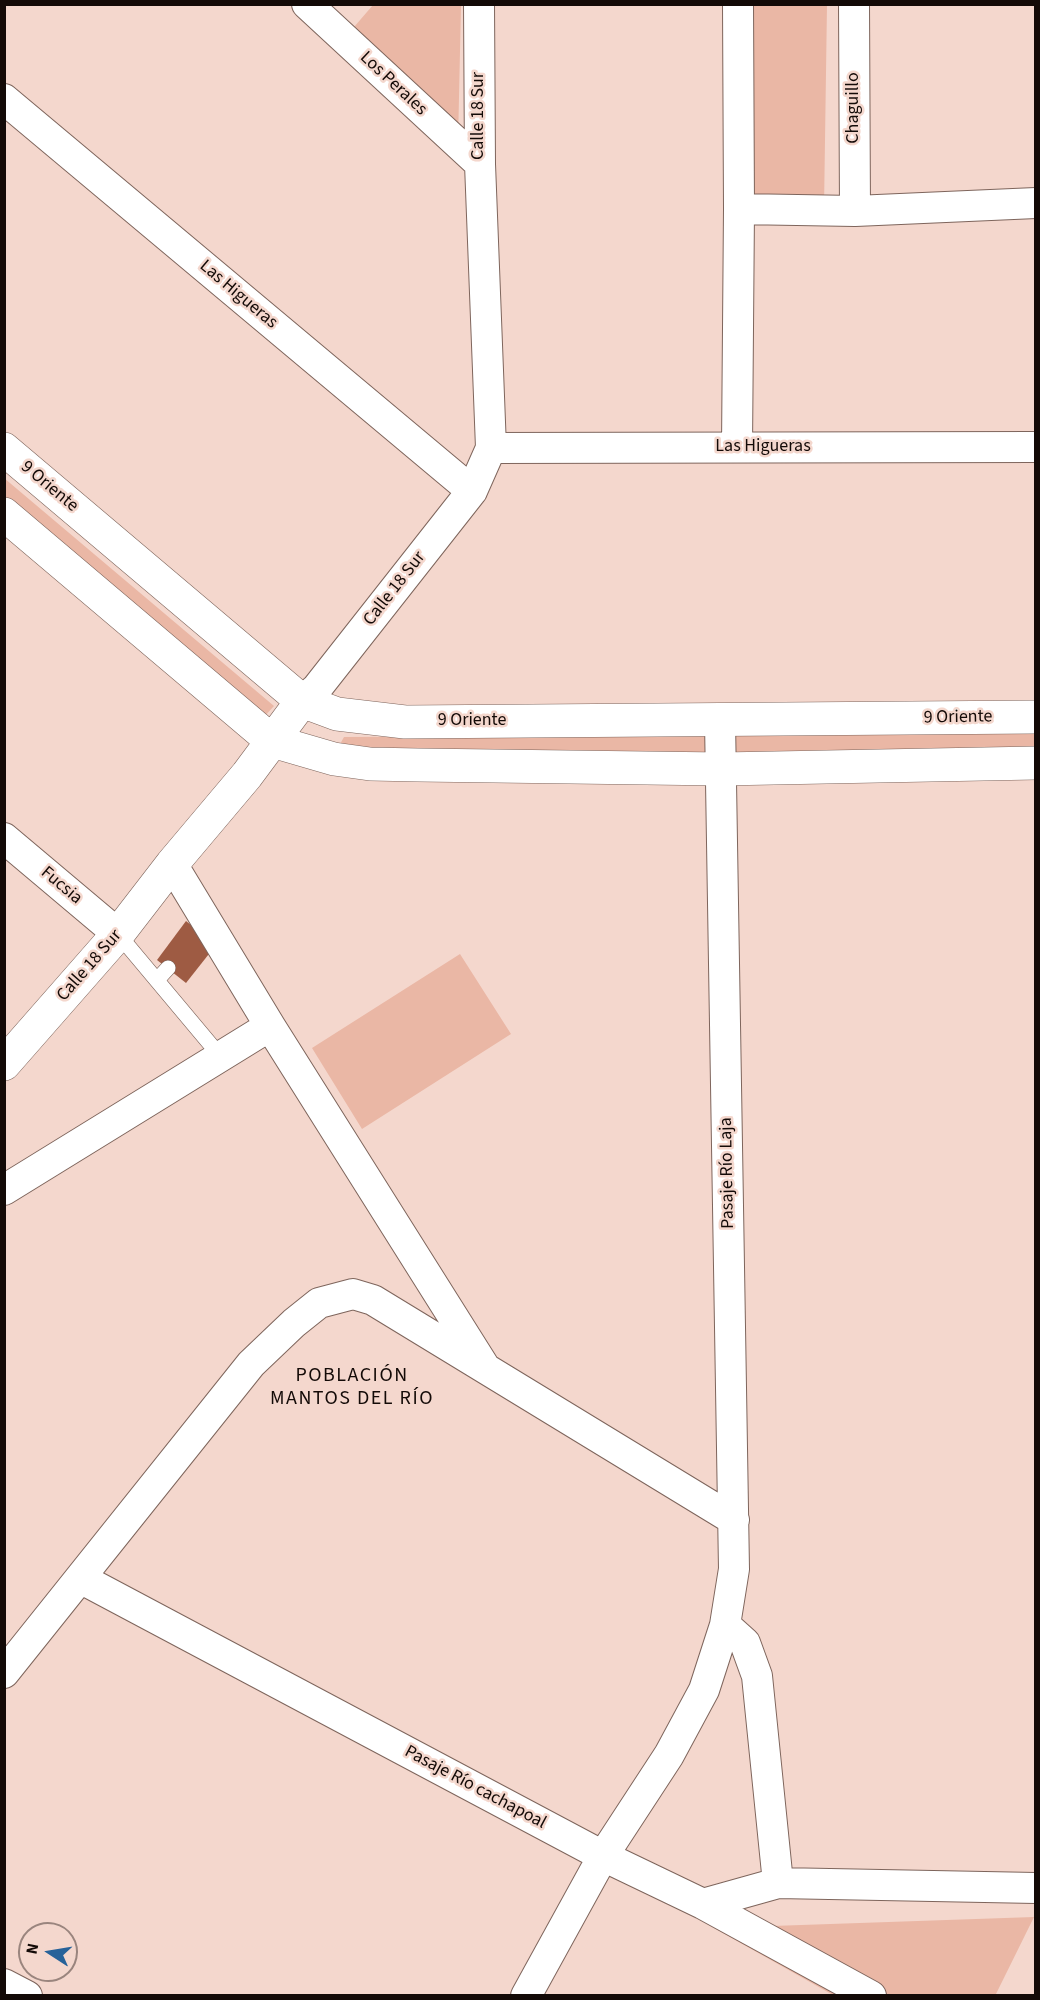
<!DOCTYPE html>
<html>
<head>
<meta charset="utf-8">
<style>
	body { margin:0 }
	#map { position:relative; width:1040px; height:2000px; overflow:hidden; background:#f4d7cd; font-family:"Source Sans 3",sans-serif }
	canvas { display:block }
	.frame { position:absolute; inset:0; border:6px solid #130a07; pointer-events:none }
	.north { position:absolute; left:18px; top:1922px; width:60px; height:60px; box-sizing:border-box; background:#f4d7cd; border:2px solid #9a857e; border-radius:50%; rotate:282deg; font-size:16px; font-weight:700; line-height:24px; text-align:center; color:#130a07 }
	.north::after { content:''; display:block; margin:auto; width:21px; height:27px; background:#276299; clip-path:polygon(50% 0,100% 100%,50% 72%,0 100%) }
</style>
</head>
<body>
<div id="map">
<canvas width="1040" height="2000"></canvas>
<div class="frame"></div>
<div class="north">N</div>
</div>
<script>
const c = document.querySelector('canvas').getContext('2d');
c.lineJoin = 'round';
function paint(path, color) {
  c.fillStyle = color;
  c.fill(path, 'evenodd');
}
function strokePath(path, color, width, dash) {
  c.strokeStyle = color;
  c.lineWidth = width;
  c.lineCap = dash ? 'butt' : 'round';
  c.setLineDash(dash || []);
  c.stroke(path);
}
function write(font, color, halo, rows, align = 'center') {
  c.font = font + ' "Source Sans 3",sans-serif';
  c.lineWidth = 5;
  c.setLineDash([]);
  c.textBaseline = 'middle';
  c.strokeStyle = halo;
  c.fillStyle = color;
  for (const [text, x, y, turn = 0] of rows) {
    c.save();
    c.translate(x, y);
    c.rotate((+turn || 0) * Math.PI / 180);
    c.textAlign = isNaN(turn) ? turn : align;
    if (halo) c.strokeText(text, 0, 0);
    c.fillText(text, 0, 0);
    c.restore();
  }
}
paint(new Path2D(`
	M373 5H461L458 143 348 34Z
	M751 5H827L824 208 748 207Z
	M4 478 274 706 250 732 5 525Z
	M1035 733V769L325 771 344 737Z
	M460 954 511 1034 362 1129 312 1048Z
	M1034 1917 995 1996 833 1995 714 1928Z`), '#eab7a5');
paint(new Path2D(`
	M186 921 216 945 186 983 157 960Z`), '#9e5b43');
const lane = new Path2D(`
	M118 934 221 1057
	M157 980 168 968`);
const street = new Path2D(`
	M307 4 480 164
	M854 4 855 211
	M4 99 472 491
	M739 209 855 211 1036 203
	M737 447 739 209 738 4
	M491 448 1036 447
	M302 701 317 688 472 491 491 448 480 164 479 4
	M4 838 118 934
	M172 864 270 1026 484 1366
	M4 1190 270 1026
	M80 1578 603 1856 703 1904 871 1996
	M725 1625 745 1643 757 1676 778 1883
	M4 1673 251 1364 294 1323 319 1303 353 1294 373 1300 734 1520
	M703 1904 778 1883 1036 1888
	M4 1984 27 1996
	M526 1996 603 1856 669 1755 704 1690 725 1625 734 1569 720 721`);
const secondary = new Path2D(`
	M4 449 302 701 337 714 405 722 1036 717
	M4 514 272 741 334 759 370 764 418 765 722 769 1036 763
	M4 1064 118 934 172 864 247 775 302 701`);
strokePath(lane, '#7e655c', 16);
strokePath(street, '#7e655c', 32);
strokePath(secondary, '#7e655c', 34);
strokePath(lane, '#fff', 15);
strokePath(street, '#fff', 30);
strokePath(secondary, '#fff', 33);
write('18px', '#130a07', '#f4d7cd', [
	["Los Perales",393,84,43],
	["Chaguillo",854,108,-90],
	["Calle 18 Sur",479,116,-90],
	["Las Higueras",238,295,40],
	["Las Higueras",763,447],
	["9 Oriente",49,487,40],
	["Calle 18 Sur",395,589,-52],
	["9 Oriente",958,718,-1],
	["9 Oriente",472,721],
	["Fucsia",61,886,40],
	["Calle 18 Sur",90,966,-49],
	["Pasaje Río Laja",728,1173,-91],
	["Pasaje Río cachapoal",475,1788,28]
]);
c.letterSpacing = '1.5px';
write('20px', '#130a07', '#f4d7cd', [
	["POBLACIÓN",352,1377],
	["MANTOS DEL RÍO",352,1400]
]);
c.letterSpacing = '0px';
</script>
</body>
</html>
